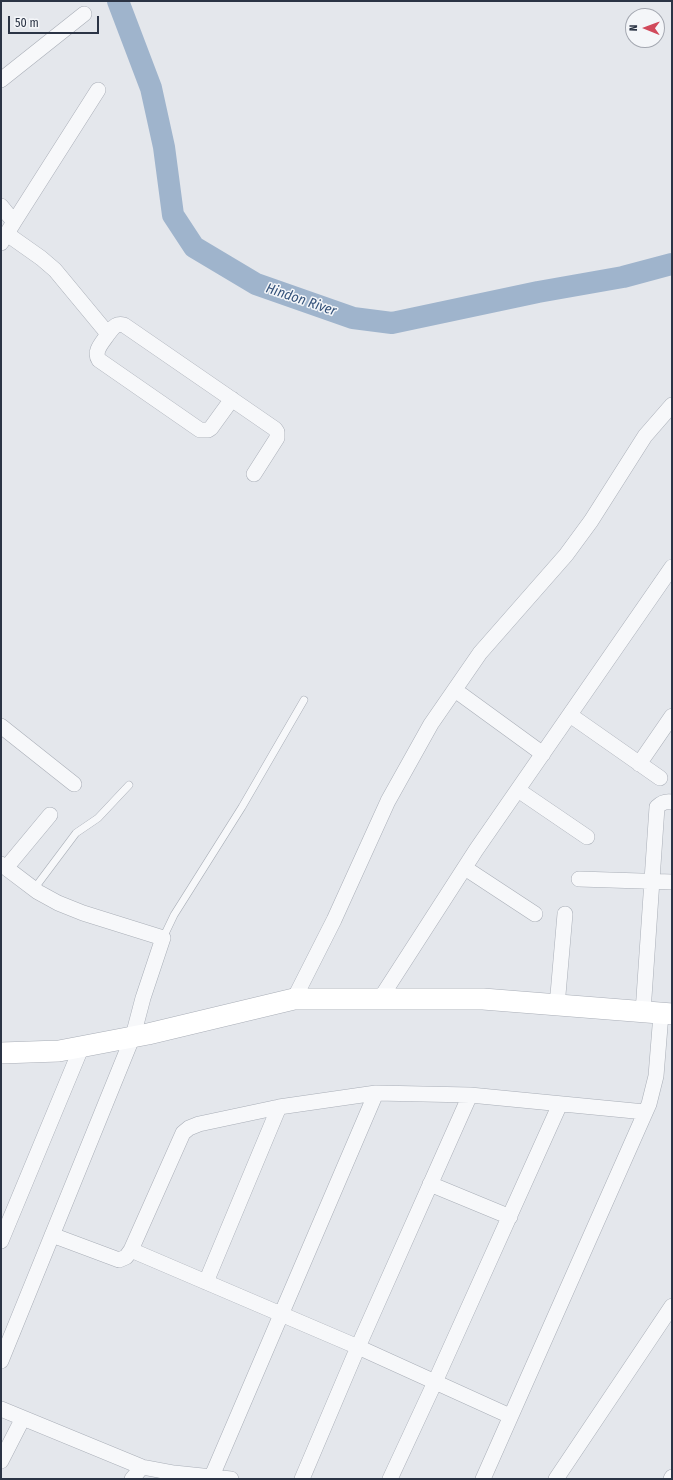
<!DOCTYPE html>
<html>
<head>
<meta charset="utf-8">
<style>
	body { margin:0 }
	#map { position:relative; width:673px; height:1480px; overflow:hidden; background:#e4e7ec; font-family:"Fira Sans Condensed",sans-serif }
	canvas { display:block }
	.frame { position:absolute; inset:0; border:2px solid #2b3445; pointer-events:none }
	.north { position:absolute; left:625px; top:8px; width:40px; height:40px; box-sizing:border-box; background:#f4f6f9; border:1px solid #a4a8b1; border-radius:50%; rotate:271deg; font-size:11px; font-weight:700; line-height:16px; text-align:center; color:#2b3445 }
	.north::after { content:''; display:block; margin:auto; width:14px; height:18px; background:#d1495b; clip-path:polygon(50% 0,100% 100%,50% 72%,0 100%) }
	.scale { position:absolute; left:8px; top:16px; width:91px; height:18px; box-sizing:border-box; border:2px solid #2b3445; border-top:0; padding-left:5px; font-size:12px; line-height:14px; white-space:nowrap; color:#2b3445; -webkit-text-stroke:3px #f4f6f9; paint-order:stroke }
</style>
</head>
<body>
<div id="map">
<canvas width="673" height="1480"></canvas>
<div class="frame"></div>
<div class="north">N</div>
<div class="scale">50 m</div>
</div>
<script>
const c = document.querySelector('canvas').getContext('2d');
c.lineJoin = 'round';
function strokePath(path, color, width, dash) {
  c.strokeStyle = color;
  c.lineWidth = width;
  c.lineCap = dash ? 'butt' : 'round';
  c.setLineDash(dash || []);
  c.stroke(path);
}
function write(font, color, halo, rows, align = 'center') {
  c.font = font + ' "Fira Sans Condensed",sans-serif';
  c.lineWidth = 3;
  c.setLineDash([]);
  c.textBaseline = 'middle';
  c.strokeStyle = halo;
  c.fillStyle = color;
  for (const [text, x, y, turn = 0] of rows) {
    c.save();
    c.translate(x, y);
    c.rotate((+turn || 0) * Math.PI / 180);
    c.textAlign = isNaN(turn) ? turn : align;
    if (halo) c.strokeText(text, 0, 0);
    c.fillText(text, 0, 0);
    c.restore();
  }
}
strokePath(new Path2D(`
	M118 1 151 88 164 147 173 215 194 247 256 284 353 318 392 323 538 292 623 277 672 264`), '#9fb4cc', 22);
const lane = new Path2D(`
	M34 889 76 833 98 818 129 785
	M163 938 174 915 242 807 304 700`);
const street = new Path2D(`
	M1 80 84 14
	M1 206 14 222 1 243
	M14 222 98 90
	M7 234 41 258 55 270 108 334C113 328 115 323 124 325L275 429 277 432V438L254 474
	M108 334C103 342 93 351 99 360L200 430H208L211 428 232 399
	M455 690 543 754
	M570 715 660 778
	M1 726 74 784
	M639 764 672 716
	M518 790 587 837
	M1 864 38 892 58 903 83 913 163 938 143 998 133 1036 1 1361
	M6 868 50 815
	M465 868 535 914
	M579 879 672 882
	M294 999 334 920 388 801 431 724 480 653 566 555 591 521 645 436 672 405
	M380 999 476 850 672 567
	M557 1006 565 914
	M643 1012 657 807C662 802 666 801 672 802
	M430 1184 510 1217
	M52 1235 119 1260 126 1257 131 1250 358 1347 510 1416
	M1 1241 82 1046
	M131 1250 183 1133 189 1128 199 1124 279 1107 376 1093 470 1095 645 1112
	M206 1282 279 1107
	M1 1409 142 1467 174 1473 231 1479
	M1 1461 23 1418
	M212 1476 376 1093
	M132 1479 142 1467
	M302 1479 358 1347 470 1095
	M390 1479 435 1382 560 1104
	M483 1479 649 1104 656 1076 661 1014
	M556 1479 672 1306
	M671 1479 672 1477`);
const secondary = new Path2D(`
	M1 1053 59 1051 148 1034 294 999H483L672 1014`);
strokePath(lane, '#a9aeb7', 8);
strokePath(street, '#a9aeb7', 16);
strokePath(secondary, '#a9aeb7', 22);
strokePath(lane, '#f7f8fa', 7);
strokePath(street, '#f7f8fa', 15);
strokePath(secondary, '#fff', 21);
write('italic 14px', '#34527a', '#f4f6f9', [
	["Hindon River",301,300,19]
]);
</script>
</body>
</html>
